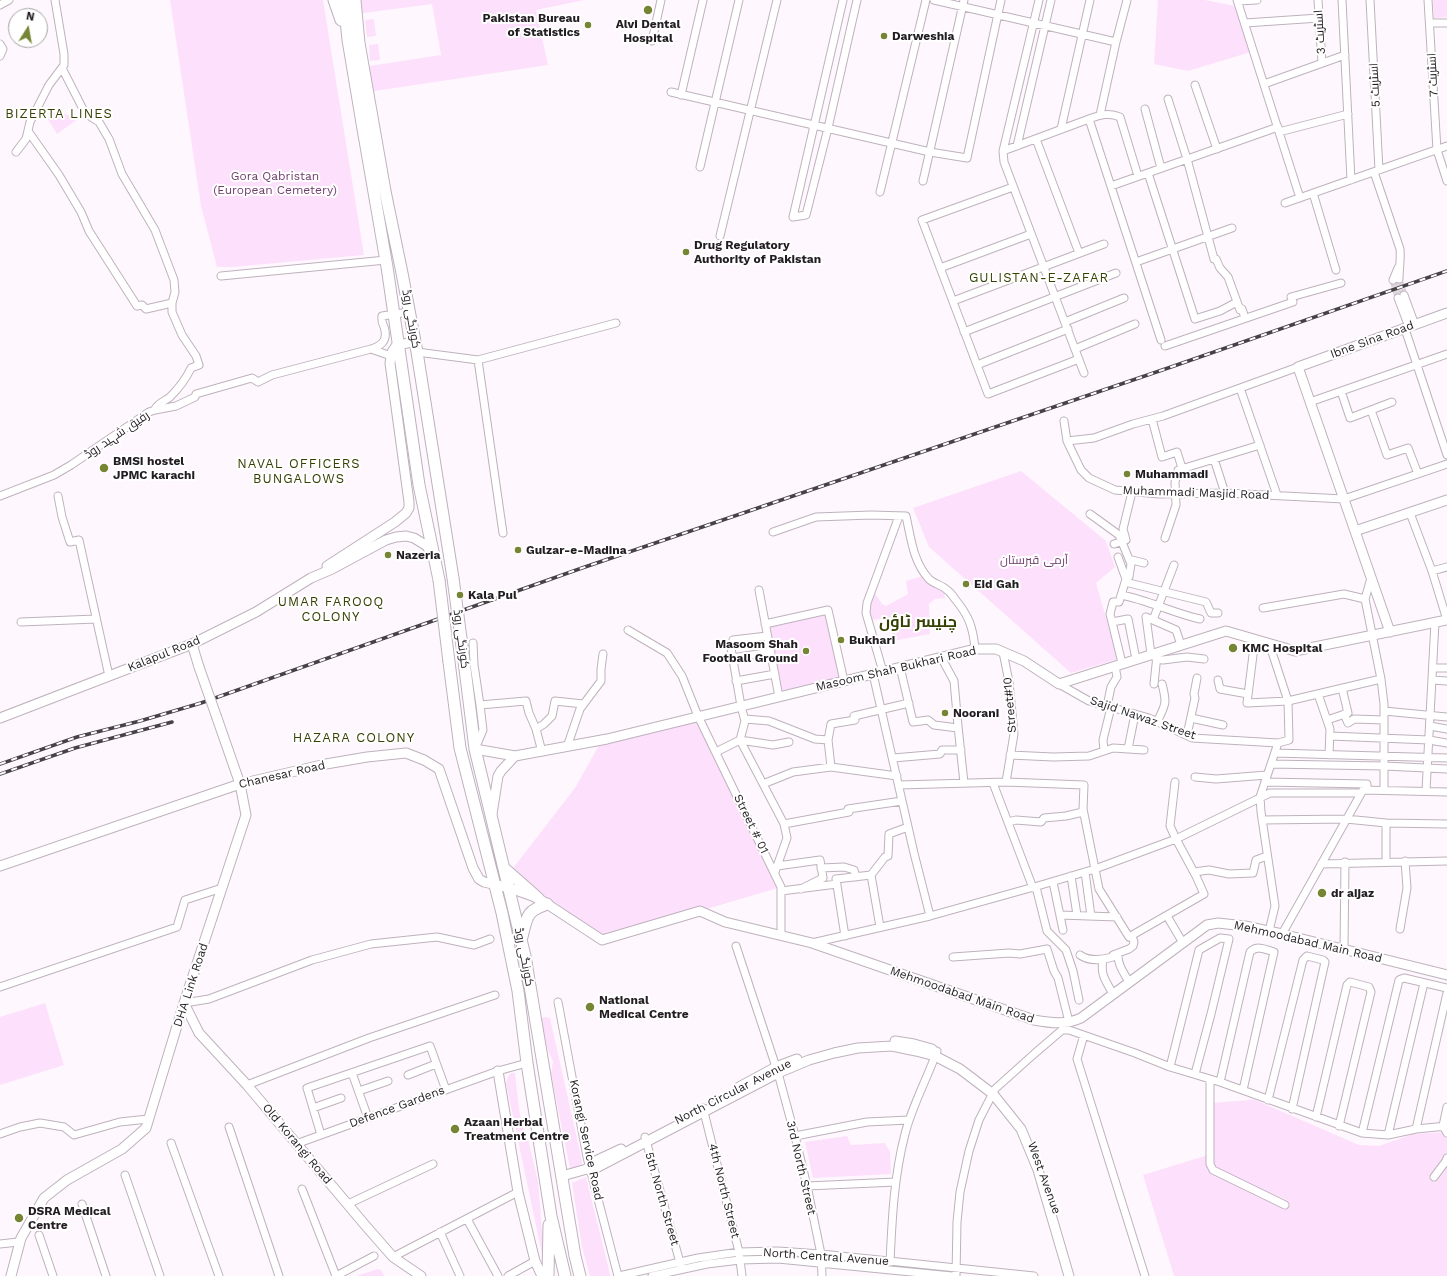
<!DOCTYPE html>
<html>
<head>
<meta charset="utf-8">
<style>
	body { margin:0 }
	#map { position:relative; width:1447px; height:1276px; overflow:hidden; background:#fff7fe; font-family:"Work Sans",sans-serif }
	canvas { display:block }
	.north { position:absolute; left:8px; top:8px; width:40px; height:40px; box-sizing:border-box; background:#fff; border:1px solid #a7a5a6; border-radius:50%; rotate:11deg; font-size:11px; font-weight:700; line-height:16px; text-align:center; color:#221d21 }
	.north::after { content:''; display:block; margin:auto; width:14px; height:18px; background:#768534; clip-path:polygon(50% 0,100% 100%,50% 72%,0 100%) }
</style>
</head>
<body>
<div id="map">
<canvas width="1447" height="1276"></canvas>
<div class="north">N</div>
</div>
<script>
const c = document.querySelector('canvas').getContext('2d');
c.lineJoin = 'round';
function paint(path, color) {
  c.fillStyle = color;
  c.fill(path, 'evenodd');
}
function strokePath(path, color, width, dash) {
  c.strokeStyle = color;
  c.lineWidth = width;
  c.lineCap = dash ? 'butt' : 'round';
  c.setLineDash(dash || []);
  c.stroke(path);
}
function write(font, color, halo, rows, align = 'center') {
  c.font = font + ' "Work Sans",Cairo,sans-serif';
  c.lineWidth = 4;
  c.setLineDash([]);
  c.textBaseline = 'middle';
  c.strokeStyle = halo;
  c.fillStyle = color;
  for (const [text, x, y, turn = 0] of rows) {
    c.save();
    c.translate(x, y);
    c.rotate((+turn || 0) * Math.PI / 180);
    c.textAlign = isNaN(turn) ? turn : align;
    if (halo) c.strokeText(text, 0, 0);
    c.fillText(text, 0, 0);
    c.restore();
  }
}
paint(new Path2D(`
	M170 0H323L364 255 232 267H217L201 206Z
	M355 0H584L536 10 548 65 368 92 363 67 441 55 432 4 356 14Z
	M1158 0H1205L1240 7 1254 51 1188 71 1154 64Z
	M1433 0H1447V17L1434 18Z
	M374 19 376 36 367 37 365 20Z
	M378 44 380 60 370 61 369 45Z
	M57 111 78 119 57 134 47 118Z
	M1021 471 1106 541 1115 567 1096 583 1118 659 1071 673 929 547 913 508Z
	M926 575 950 593 944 594 945 598 935 599 929 604 930 634 893 641 890 618 868 620 867 603 873 590 882 604 886 606 908 594 906 581Z
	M829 611 843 677 782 691 769 625Z
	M698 716 781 887 602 940 510 872 575 788 602 740Z
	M45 1003 64 1065 0 1085V1017Z
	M546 1017 550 1018 582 1161 581 1166 574 1169 570 1168 551 1074 553 1061 546 1046 542 1021V1018Z
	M511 1073H515C517 1087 519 1125 527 1135L538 1181 544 1256 542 1254 506 1083 508 1077Z
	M1253 1099 1359 1145 1379 1146 1413 1134 1447 1132V1276H1174L1143 1175 1208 1155 1207 1163 1209 1172 1276 1202 1281 1207 1289 1208 1284 1199 1220 1172 1214 1164 1212 1103 1249 1100Z
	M847 1136 851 1145 885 1143 890 1152 891 1174 813 1178 805 1142Z
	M586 1177 610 1274 611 1276H590L582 1247 572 1183Z
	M378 1269 381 1270 384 1276H356Z`), '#fde0fb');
strokePath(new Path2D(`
	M1399 279 1404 295
	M1393 280 1398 298`), '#ded6dd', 7, [7, 3.5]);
const street = new Path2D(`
	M843 0 793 217 806 215 828 128 857 0
	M934 0 1116 42
	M1039 0 1003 151 1004 162 1084 373
	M1237 0 1300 198
	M1318 0 1322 63
	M1342 0 1351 180
	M1370 0 1379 170
	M1428 0 1437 150 1447 181
	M1238 1 1257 0
	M0 5 9 0
	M1245 23 1319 18
	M1430 23H1447
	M652 41 661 0
	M0 44 3 49 0 56
	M62 68 85 113 99 122 109 139 122 174 155 230 174 280 175 292 172 303V312L182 335 196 356 199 365 191 368C186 379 179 388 170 397 165 401 158 403 155 409
	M1264 84 1345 55
	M1195 85 1217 149
	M671 92 930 152 967 158 1001 0
	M681 95 703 0
	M1168 99 1187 159 1214 259H1216L1220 268 1228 277 1240 310 1242 309 1245 318
	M1145 109 1161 168
	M1100 115 1116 42 1127 0
	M1089 119 1161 340
	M1061 129 1090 0
	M28 131 59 175 81 212 89 231 137 306 142 305 146 309 172 303
	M1279 132 1348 114
	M1036 139 1079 253
	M1017 146 1051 0
	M1003 151 1089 119C1100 115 1109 112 1120 117L1138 176
	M16 152 26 139 30 122 49 85 64 65V54L55 0
	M700 167 739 0
	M1374 172 1400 249C1401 260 1399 268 1399 279
	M1148 173 1195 319 1220 311 1237 302
	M923 181 964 0
	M1111 186 1278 127
	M1013 187 922 220 988 394 1079 359
	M880 192 926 0
	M1313 193 1336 270
	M1285 203 1447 146
	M720 236 777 0
	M1136 262 1232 228
	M940 268 1031 234
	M221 276 386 260
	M1393 280 1398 268
	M1404 295 1415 325
	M1398 298 1409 327
	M953 301 1104 244
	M1065 322 1124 298
	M1405 329 1447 455
	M964 332 1116 273
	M1165 346 1293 302 1291 297 1341 283
	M371 349 391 356
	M1075 349 1135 324
	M417 352 478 360 616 323
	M478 360 503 533
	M977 365 1068 329
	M1240 388 1277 495
	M1341 391 1350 418 1392 402
	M1310 402 1447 354
	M1371 410 1387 455 1408 448 1418 474
	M1152 419 1162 457 1177 452 1182 468
	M1064 421 1067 441 1081 470 1089 478 1115 490 1159 494 1225 493 1344 499 1447 464
	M1067 441 1094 438 1133 424 1163 416 1298 367
	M1214 459 1225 493
	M0 496 54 475 71 465 149 412 155 410 176 406 195 397 196 394 252 378 258 382 272 375 371 349C380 346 387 342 385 331 384 323 381 325 382 316L409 312
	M58 496 62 517 70 542 79 540 109 676
	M1410 513 1432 571 1447 620
	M1090 514 1119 535 1131 564 1129 577 1126 579
	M773 532 816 517 871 515 906 516C911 538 913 562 929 579 934 584 942 585 947 590 950 592 953 596 955 599 969 616 973 627 975 649
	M1165 538 1176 505 1175 482 1178 470 1260 445
	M1114 544 1126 540 1123 529 1132 492
	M1118 557 1126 579 1119 602H1113L1110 614 1122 663
	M1131 564 1132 560 1144 563
	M1432 571 1447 567
	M1371 578 1365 599 1381 679 1384 704V790
	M1125 582 1206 602 1211 613H1218
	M759 590 779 697
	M1121 595C1148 600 1173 613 1200 619
	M1263 608 1344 594 1365 599
	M1153 620 1174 565
	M21 622 96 619
	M1112 622 1128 619 1136 659
	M765 624 828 610 844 681
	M628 630 667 653 682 676 698 716 781 887V936
	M1255 639 1247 703 1288 701 1381 679
	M733 640 767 636
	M473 643 474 665 480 705 526 701 529 713 536 729 542 752
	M731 648 741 706 745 721 740 740 784 824 787 838 775 872
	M1003 652 1009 682 1014 734 1006 782
	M1151 654 1146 617 1176 630 1181 645
	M941 657 954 681 958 726 964 783
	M732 658 771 652
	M1156 659 1163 660 1187 657 1204 659
	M900 667 913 722 928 720 934 725 958 728
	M1433 668H1447
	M883 672 866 613 867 603 899 516
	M873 674 914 853 930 916
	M1218 680 1220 689 1248 694
	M1432 680 1447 681
	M736 681 775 674
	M1059 684 1089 701 1149 718 1192 738 1278 743
	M1154 684 1157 655
	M1318 694 1330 729 1329 755
	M1107 706 1111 687 1117 677 1115 666
	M1384 711 1447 717
	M1344 714 1348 723 1354 719 1384 720
	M1191 718 1223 725
	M745 719 769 721 815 739 828 740
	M1327 720 1348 713 1342 688
	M1157 722C1166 704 1167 703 1162 684
	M1430 726 1447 729
	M536 729 544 724 552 716 555 701 583 704
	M1187 735 1195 698 1194 694 1197 678
	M1330 736 1429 740 1447 743
	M567 747 580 709 601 681V669L603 654
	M475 749 483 730 480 705
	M1128 749 1135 714
	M1104 751 1103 740 1111 707
	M716 752 740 740 773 745 789 742
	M1275 753 1447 758
	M1010 755 1053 757 1089 756 1113 748 1144 750
	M893 758 940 754 942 750H961
	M1271 764 1384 766 1447 769
	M831 767 828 740 831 724 855 720 854 716 909 703
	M1195 777 1216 779 1267 775
	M1265 782 1367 784V790
	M993 783 1033 888
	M763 784 793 772 831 767 897 776
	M899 785 1006 782 1084 785 1083 809 1099 889 1129 937 1204 894 1196 876 1176 839 1170 826 1175 782
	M1426 791 1435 622
	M1262 820 1346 819 1386 823 1447 824
	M1008 822 1016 820 1041 822 1044 818 1066 816 1083 812
	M784 824 849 812 848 809 902 801
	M1386 862V823
	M1321 864 1447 861
	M777 866 820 860 823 878 801 889
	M821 868 844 867 854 870 856 877
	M1085 872 1091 916
	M1194 872 1209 870 1229 874 1253 873 1256 860 1267 856
	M871 875 885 857 888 856 889 834 908 827
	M1071 876 1077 915
	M1053 882 1063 930
	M1036 887 1047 931 1066 950 1073 971 1079 1000
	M781 891 837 884
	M1060 915 1117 917
	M1167 916 1183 943
	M1400 929 1407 888 1405 861
	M1269 931 1275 906 1261 812 1260 797 1278 743 1289 740 1288 701 1269 643
	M1282 934 1363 790 1447 792
	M845 936 836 879 871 875 880 927
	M812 943 930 916 1041 885 1095 869 1176 839 1270 793H1361
	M736 946 778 1073 795 1136 807 1186 821 1254 822 1276
	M1344 949 1345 862
	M1118 953C1117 964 1124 973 1129 982
	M1080 955C1090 962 1102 960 1113 957V955L1129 949 1133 946 1134 942 1132 936
	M953 957 1009 953 1020 954 1047 949 1054 971 1058 978 1069 1022
	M1103 960C1100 975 1106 981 1113 994
	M0 987 177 927 185 900 222 888
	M558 1002 587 1157 618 1276
	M184 1003 209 999 312 960 371 944 437 937 474 945 490 939
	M1084 1035 1077 1059 1145 1276
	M1170 1067 1199 950 1220 938 1229 939 1211 1014 1195 1074
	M352 1073 368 1118
	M408 1075 436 1064
	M1210 1079V1164L1213 1170 1285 1205
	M1220 1082 1250 952C1257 945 1265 949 1274 952L1243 1090
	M247 1085 369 1038 495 995
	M359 1091 388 1081
	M1268 1100 1303 960 1307 956 1323 960 1325 962 1292 1109
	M1447 1107 1443 1126 1447 1133
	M313 1108 341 1098
	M703 1108 739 1252 742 1276
	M1316 1117 1347 985 1350 982 1369 987 1371 992 1339 1126
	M229 1127 279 1276
	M1416 1129 1447 993
	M1362 1133 1399 980 1404 978 1447 988
	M0 1134 20 1127 40 1123 64 1127 74 1135 120 1122 148 1119
	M321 1135 307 1088 430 1046 446 1090
	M1388 1135 1424 983
	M795 1136 867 1122 909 1120
	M645 1137 681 1266
	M171 1143 219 1276
	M296 1144 498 1071 527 1063
	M125 1175 160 1276
	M1434 1177 1446 1161 1447 1158
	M807 1186 896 1182
	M302 1189 336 1276
	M82 1204 106 1276
	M348 1204 433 1164
	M467 1219 498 1276
	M440 1232 460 1276
	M39 1235 53 1276
	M0 1244 18 1242
	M393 1257 518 1192
	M890 1262C892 1219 894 1176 905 1134 912 1106 927 1079 937 1051
	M336 1276 374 1256
	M508 1276 535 1261
	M619 1276 698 1258 739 1252 778 1251 821 1254 1034 1276
	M652 1276 707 1264 740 1260 778 1259 952 1276
	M956 1276 957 1222 960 1192 969 1151 979 1120 995 1089 1034 1054 1062 1030H1069L1135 1053 1170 1067 1220 1082 1362 1133 1388 1135 1416 1129 1447 1126`);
const secondary = new Path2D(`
	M1355 531 1447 500
	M327 566 395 522 406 513 409 508V502L390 363 392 352 396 346 415 341
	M1390 632 1298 367 1447 313
	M192 644 199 667
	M0 718 192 644 256 612 311 578 332 569 386 540 396 537 406 536 414 538 427 546 432 555
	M475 749 515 756 607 739 975 649H996L1024 661 1059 684 1226 631 1295 651 1447 620
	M492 814 498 776 501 771 515 756
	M0 866 240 784 326 764 367 757 406 753 424 760 439 769 473 868 479 879 484 882 510 888 538 898 602 940 700 911 725 922 812 943 1034 1020C1051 1023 1066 1025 1081 1018L1207 925 1218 923 1245 926 1282 934 1447 975
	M184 1003 199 1033 247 1085 365 1225 393 1257 421 1276
	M895 1041 914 1044 932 1049
	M498 1071 518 1192 535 1261 542 1276
	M739 1087 776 1067 797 1059
	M587 1169 591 1163 621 1149
	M562 1176 587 1169H594L778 1073 809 1060 834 1053 858 1048 892 1046 916 1051 935 1056 960 1069 993 1094 1021 1129 1038 1170 1069 1276
	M11 1276 21 1238 44 1198 67 1180 122 1149 146 1128 184 1003 246 815 240 784 217 718`);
const primary = new Path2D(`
	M334 0 341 20
	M344 0 348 40 363 129 387 267 419 485 439 580
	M355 0 359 43 385 191 402 273 417 352 453 578
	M464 661 475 749 525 956 575 1256 580 1276
	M449 662 460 748 502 913 518 991 527 1063 551 1216 565 1276
	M504 868 538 898
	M522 937C527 917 526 911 547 904
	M548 1276 549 1225`);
strokePath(street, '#beb2bd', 9);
strokePath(secondary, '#beb2bd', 11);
strokePath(primary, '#beb2bd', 13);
strokePath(street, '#fff', 7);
strokePath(secondary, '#fff', 9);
strokePath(primary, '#fff', 11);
const rail = new Path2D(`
	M0 764 77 737 140 721 201 703 582 568 1171 367 1447 271
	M0 774 75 748 172 722`);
strokePath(rail, '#484247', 3.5);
strokePath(rail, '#fff', 2, [6]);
const secondaryBridge = new Path2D(`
	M199 667 217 718`);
const primaryBridge = new Path2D(`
	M453 578 464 661
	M439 580 449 662`);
strokePath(secondaryBridge, '#beb2bd', 11, []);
strokePath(primaryBridge, '#beb2bd', 13, []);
strokePath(secondaryBridge, '#fff', 9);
strokePath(primaryBridge, '#fff', 11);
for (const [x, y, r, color] of [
	[648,10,5,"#768534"],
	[588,25,4,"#768534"],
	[884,36,4,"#768534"],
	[686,252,4,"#768534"],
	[104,468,5,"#768534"],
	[1127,474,4,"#768534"],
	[518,550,4,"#768534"],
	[388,555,4,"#768534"],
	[966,584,4,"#768534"],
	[460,595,4,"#768534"],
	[841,640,4,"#768534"],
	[1233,648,5,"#768534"],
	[806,651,4,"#768534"],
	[945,713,4,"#768534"],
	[1322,893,5,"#768534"],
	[590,1007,5,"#768534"],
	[455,1129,5,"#768534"],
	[19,1218,5,"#768534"]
]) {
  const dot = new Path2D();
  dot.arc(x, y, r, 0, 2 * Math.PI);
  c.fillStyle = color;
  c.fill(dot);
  strokePath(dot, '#fff', 1.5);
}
write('bold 12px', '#221d21', '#fff', [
	["Pakistan Bureau",580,18,"right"],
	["of Statistics",580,32,"right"],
	["Alvi Dental",648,24,"center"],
	["Hospital",648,38,"center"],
	["Darweshia",892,36],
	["Drug Regulatory",694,245],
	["Authority of Pakistan",694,259],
	["BMSI hostel",113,461],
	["JPMC karachi",113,475],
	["Muhammadi",1135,474],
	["Gulzar-e-Madina",526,550],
	["Nazeria",396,555],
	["Eid Gah",974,584],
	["Kala Pul",468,595],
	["Bukhari",849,640],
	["Masoom Shah",798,644,"right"],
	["Football Ground",798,658,"right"],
	["KMC Hospital",1242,648],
	["Noorani",953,713],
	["dr aijaz",1331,893],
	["National",599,1000],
	["Medical Centre",599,1014],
	["Azaan Herbal",464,1122],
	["Treatment Centre",464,1136],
	["DSRA Medical",28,1211],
	["Centre",28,1225]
], 'left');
write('12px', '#221d21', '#fff', [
	["اسٹریٹ 3",1320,32,-94],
	["اسٹریٹ 7",1433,75,-93],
	["اسٹریٹ 5",1375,85,-93],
	["کورنگی روڈ",411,319,80],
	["Ibne Sina Road",1372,340,-20],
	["رفیق شہید روڈ",117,435,-34],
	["Muhammadi Masjid Road",1196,493,2],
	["کورنگی روڈ",461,639,82],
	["Kalapul Road",164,654,-22],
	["Masoom Shah Bukhari Road",896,669,-13],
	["Street#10",1010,705,-95],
	["Sajid Nawaz Street",1143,718,19],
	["Chanesar Road",282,775,-13],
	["Street # 01",751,824,64],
	["Mehmoodabad Main Road",1308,942,13],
	["کورنگی روڈ",524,957,79],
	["DHA Link Road",191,985,-72],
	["Mehmoodabad Main Road",962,995,19],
	["North Circular Avenue",733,1092,-27],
	["Defence Gardens",397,1107,-20],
	["Korangi Service Road",586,1140,78],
	["Old Korangi Road",297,1144,50],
	["3rd North Street",801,1168,77],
	["West Avenue",1044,1178,70],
	["4th North Street",724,1191,76],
	["5th North Street",662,1199,74],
	["North Central Avenue",826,1257,4]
]);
write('12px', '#6f3d6d', '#fff', [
	["Gora Qabristan",275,176],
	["(European Cemetery)",275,190],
	["آرمی قبرستان",1034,560]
]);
c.letterSpacing = '1px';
write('13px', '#374104', '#fff', [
	["BIZERTA LINES",59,114],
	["GULISTAN-E-ZAFAR",1039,278],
	["NAVAL OFFICERS",299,464],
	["BUNGALOWS",299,479],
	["UMAR FAROOQ",331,602],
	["COLONY",331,617],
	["HAZARA COLONY",354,738]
]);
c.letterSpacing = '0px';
write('bold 16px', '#374104', '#fff', [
	["چنیسر ٹاؤن",918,622]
]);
</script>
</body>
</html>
